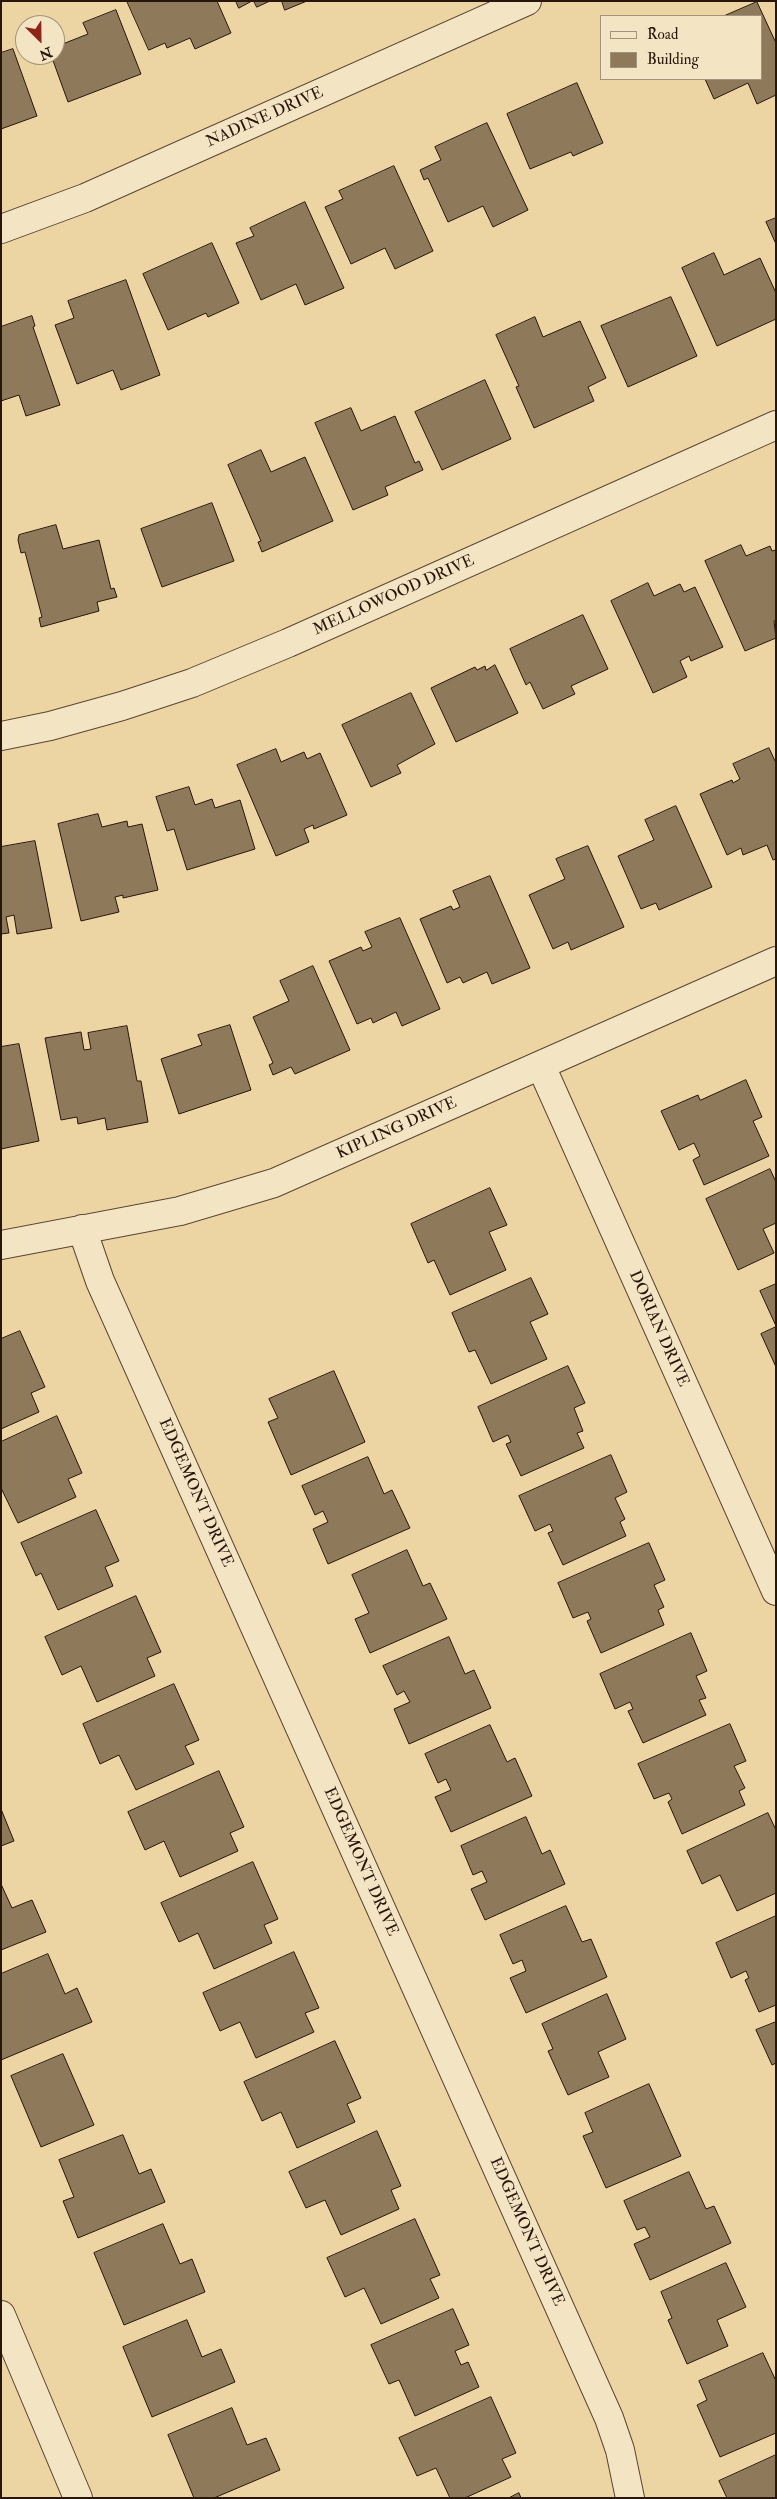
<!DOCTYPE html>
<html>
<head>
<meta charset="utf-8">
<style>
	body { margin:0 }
	#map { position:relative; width:777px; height:2499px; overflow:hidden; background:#edd5a3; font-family:"IM FELL Double Pica",serif }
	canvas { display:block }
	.frame { position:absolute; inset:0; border:2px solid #28160d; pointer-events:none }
	.legend { position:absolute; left:600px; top:15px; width:162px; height:65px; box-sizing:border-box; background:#f3e4c3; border:1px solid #a2927a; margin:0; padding:6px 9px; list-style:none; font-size:15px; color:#28160d }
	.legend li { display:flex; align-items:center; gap:10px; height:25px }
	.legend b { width:25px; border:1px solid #a2927a }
	.north { position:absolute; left:15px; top:15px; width:50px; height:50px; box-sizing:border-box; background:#f3e4c3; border:1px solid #a2927a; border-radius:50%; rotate:157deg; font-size:14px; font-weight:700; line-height:20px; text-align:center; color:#28160d }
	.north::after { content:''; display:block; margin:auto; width:18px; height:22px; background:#8f2418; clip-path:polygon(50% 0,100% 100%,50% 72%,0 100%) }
</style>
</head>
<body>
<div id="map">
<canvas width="777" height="2499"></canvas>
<div class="frame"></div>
<ul class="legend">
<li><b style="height:6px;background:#f3e4c3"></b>Road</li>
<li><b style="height:14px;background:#8e795b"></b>Building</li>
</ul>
<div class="north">N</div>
</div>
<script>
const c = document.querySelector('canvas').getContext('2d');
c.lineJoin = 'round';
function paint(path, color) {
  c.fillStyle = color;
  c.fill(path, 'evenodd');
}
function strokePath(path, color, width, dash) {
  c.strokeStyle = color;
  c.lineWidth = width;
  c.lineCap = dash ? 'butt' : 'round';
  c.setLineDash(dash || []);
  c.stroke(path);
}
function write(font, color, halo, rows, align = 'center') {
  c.font = font + ' "IM FELL Double Pica",serif';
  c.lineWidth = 5;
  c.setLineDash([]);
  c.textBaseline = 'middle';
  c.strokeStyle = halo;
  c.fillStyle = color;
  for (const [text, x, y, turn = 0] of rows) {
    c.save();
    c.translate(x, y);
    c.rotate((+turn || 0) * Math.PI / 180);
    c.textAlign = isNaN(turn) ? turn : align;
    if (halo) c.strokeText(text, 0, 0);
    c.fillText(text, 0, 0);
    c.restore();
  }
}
const building = new Path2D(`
	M127 1H217L231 33 195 49 190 38 167 48 165 43 149 50Z
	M236 1H252L239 8Z
	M254 1H270L257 7Z
	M282 1H307L285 10Z
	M757 2 776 43V95L757 104 748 83 714 99 705 79H761V16H724Z
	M116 10 141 74 68 102 51 55H55V47L88 34 83 23Z
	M13 49 37 116 1 129V53Z
	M577 83 603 143 573 156 571 152 530 169 507 114Z
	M487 123 528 210 493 227 483 206 448 222 428 178 424 180 420 170 441 160 435 147Z
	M394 166 433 251 395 269 385 248 351 264 325 207 343 199 339 191Z
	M305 202 344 288 305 305 296 284 261 300 236 243 254 236 250 228Z
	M776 218V244L766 222Z
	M212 243 239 303 208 317 206 313 168 330 143 274Z
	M714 253 724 275 760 258 776 293V319L717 346 682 268Z
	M126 280 160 375 121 390 113 370 77 384 55 325 74 318 68 301Z
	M671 297 697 356 628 387 601 326Z
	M32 316 35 326 33 327 60 405 26 416 19 395 1 401V327Z
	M535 317 543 337 580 321 606 378 588 387 594 401 534 428 516 387 519 386 496 335Z
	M485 380 511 439 442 470 415 412Z
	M351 408 361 431 395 416 415 463 419 461 423 470 385 487 388 495 353 510 315 423Z
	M261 450 271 472 305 457 333 521 262 552 258 542 261 541 228 465Z
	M212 503 234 561 162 587 141 529Z
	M56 525 63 549 99 540 111 589 114 588 117 597 97 602 99 611 41 627 39 618 42 617 25 552 21 553 18 540 19 535Z
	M741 545 746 556 770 546 772 551 776 550V620L774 621 776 638 745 651 705 561Z
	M648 583 654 596 680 584 684 592 695 587 723 647 691 661 689 656 680 661 687 677 653 693 611 601Z
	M583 615 608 669 571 686 575 694 543 709 530 682 526 685 510 649Z
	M495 665 518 713 456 742 431 688 475 667 477 670 485 666 486 670Z
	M411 693 435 744 397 765 401 773 371 787 342 725Z
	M769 748 776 763V859L773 860 767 845 743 855 741 848 727 855 700 794 732 780 733 783 740 779 733 764Z
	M276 749 281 762 304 752 307 759 320 753 347 815 314 829 313 825 304 829 309 842 276 856 237 765Z
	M189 787 195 805 212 799 215 808 240 800 255 849 187 870 174 829 167 831 156 797Z
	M676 806 712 887 659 910 656 903 641 909 618 856 654 840 645 820Z
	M98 814 102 827 127 821 128 827 142 824 158 890 123 898V895L115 897 119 912 81 921 58 824Z
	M35 841 52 928 17 934 14 915 6 917 9 933 1 934V847Z
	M588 846 624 927 571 950 568 942 553 949 529 895 565 879 556 859Z
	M490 876 530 968 492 984 487 972 463 983 460 977 447 983 420 919 451 906 453 910 460 907 453 891Z
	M400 918 440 1009 402 1026 396 1012 373 1023 371 1018 357 1024 329 961 361 947 363 951 372 947 365 932Z
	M313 966 350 1050 295 1074 291 1067 273 1075 269 1065 273 1063 253 1017 289 1001 280 981Z
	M230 1025 251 1090 179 1114 161 1059 202 1045 198 1035Z
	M127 1026 137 1081H141L148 1122 107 1130 105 1118 78 1124 77 1117 61 1120 45 1038 81 1032 84 1050 91 1049 88 1033Z
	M19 1044 39 1141 1 1149V1047Z
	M746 1080 762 1117 753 1121 769 1156 704 1185 693 1160 700 1156 694 1143 679 1150 661 1111 698 1095 700 1100Z
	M770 1169 776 1182V1223L763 1229 774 1253 738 1270 706 1199Z
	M490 1188 507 1225 489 1232 506 1270 450 1295 434 1260 428 1263 411 1224Z
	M531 1278 548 1314 530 1322 547 1359 491 1384 475 1350 469 1352 452 1313Z
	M776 1284V1326L760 1291Z
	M776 1327V1367L761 1334Z
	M20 1331 45 1387 31 1393 39 1412 1 1429V1339Z
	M568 1366 585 1403 574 1408 583 1431 577 1433 584 1448 521 1476 506 1444 511 1442 508 1435 493 1442 478 1407Z
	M334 1371 365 1442 291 1475 268 1422 278 1418 269 1399Z
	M57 1416 82 1473 68 1479 76 1497 18 1523 1 1488V1442Z
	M611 1455 627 1492 615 1498 625 1519 620 1522 626 1536 563 1565 548 1533 553 1531 550 1524 535 1531 519 1496Z
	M368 1457 384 1494 392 1490 410 1528 328 1564 313 1529 328 1522 323 1511 315 1515 302 1486Z
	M96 1510 119 1561 105 1567 113 1586 58 1610 41 1573 36 1576 21 1543Z
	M649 1543 665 1580 654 1585 664 1607 658 1610 664 1625 601 1653 587 1621 591 1619 588 1612 573 1618 558 1583Z
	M407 1550 423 1586 430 1583 447 1619 370 1653 355 1619 369 1613 352 1575Z
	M136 1596 161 1652 147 1658 155 1676 97 1702 81 1666 62 1675 45 1637Z
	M691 1633 707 1671 696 1676 706 1698 699 1700 706 1715 643 1743 628 1711 633 1709 630 1702 615 1709 600 1674Z
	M449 1637 465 1674 474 1670 491 1708 409 1744 394 1709 410 1702 404 1691 397 1695 383 1666Z
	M174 1684 199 1740 185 1746 194 1764 136 1790 119 1755 100 1764 83 1724Z
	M730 1724 746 1761 734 1766 745 1788 739 1791 745 1805 682 1834 668 1802 672 1799 669 1793 654 1799 638 1764Z
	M490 1725 507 1762 515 1758 532 1796 451 1832 435 1797 451 1790 446 1779 438 1783 425 1754Z
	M219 1771 244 1827 230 1833 238 1851 180 1877 164 1841 145 1850 128 1812Z
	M1 1809 14 1841 1 1846Z
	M768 1813 776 1830V1893L737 1911 720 1875 702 1884 687 1851Z
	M526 1817 542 1854 550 1850 565 1884 485 1920 471 1889 487 1882 482 1871 473 1875 461 1846Z
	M253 1862 278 1919 264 1925 272 1943 214 1969 198 1933 179 1942 161 1903Z
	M1 1884 12 1908 32 1900 46 1932 1 1950Z
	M566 1906 582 1942 591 1939 607 1977 526 2013 510 1978 526 1971 522 1960 513 1964 500 1935Z
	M776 1916V2005L759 2012 745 1980 749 1978 746 1971 731 1978 716 1943Z
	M294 1952 319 2008 305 2013 314 2032 256 2058 240 2022 220 2031 203 1993Z
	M48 1954 65 1994 77 1988 92 2022 1 2060V1974Z
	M607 1994 626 2039 598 2052 609 2077 568 2095 548 2051 553 2049 542 2024Z
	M776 2022V2063L772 2065 756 2030Z
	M335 2041 361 2098 347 2104 355 2122 297 2148 281 2112 262 2121 244 2082Z
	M63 2054 94 2125 41 2147 11 2076Z
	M649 2084 681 2156 606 2188 583 2136 593 2132 585 2113Z
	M377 2131 401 2186 391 2190 399 2209 341 2235 325 2200 306 2208 289 2172Z
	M123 2135 139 2174 151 2169 165 2202 78 2238 63 2201 74 2197 59 2160Z
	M689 2172 706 2209 714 2206 731 2243 650 2280 634 2244 650 2237 645 2227 637 2230 624 2201Z
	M415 2219 440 2275 430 2279 439 2298 381 2324 364 2288 345 2297 327 2258Z
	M163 2224 180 2264 192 2259 205 2292 124 2325 94 2253Z
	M726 2263 746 2307 717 2320 728 2346 687 2364 668 2320 672 2318 661 2292Z
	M453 2309 469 2345 455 2351 461 2365 468 2362 479 2387 415 2416 399 2380 389 2384 371 2345Z
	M187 2320 202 2357 221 2349 235 2382 152 2417 123 2347Z
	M763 2353 776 2381V2433L720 2457 697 2405 707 2400 699 2381Z
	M491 2397 516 2453 502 2459 511 2477 465 2498H450L436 2468 417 2476 399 2438Z
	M232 2408 247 2445 266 2438 280 2470 214 2498H194L168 2435Z
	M776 2455V2498H727L719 2481Z
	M519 2493 521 2498H509Z`);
paint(building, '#8e795b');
strokePath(building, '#28160d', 1);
const street = new Path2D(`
	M1 229 85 198 527 1
	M1 736 50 726 122 706 192 683 288 643 776 425
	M541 1066 776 1591
	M82 1229 100 1281 609 2418 620 2450 630 2498
	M1 1245 180 1211 274 1183 776 961
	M1 2315 78 2498`);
strokePath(street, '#594632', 30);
strokePath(street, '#f3e4c3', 28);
write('16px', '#28160d', '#f3e4c3', [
	["NADINE DRIVE",265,118,-24],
	["MELLOWOOD DRIVE",394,596,-24],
	["KIPLING DRIVE",397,1129,-24],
	["DORIAN DRIVE",658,1329,66],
	["EDGEMONT DRIVE",195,1493,66],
	["EDGEMONT DRIVE",360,1862,66],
	["EDGEMONT DRIVE",526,2232,66]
]);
</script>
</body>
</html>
